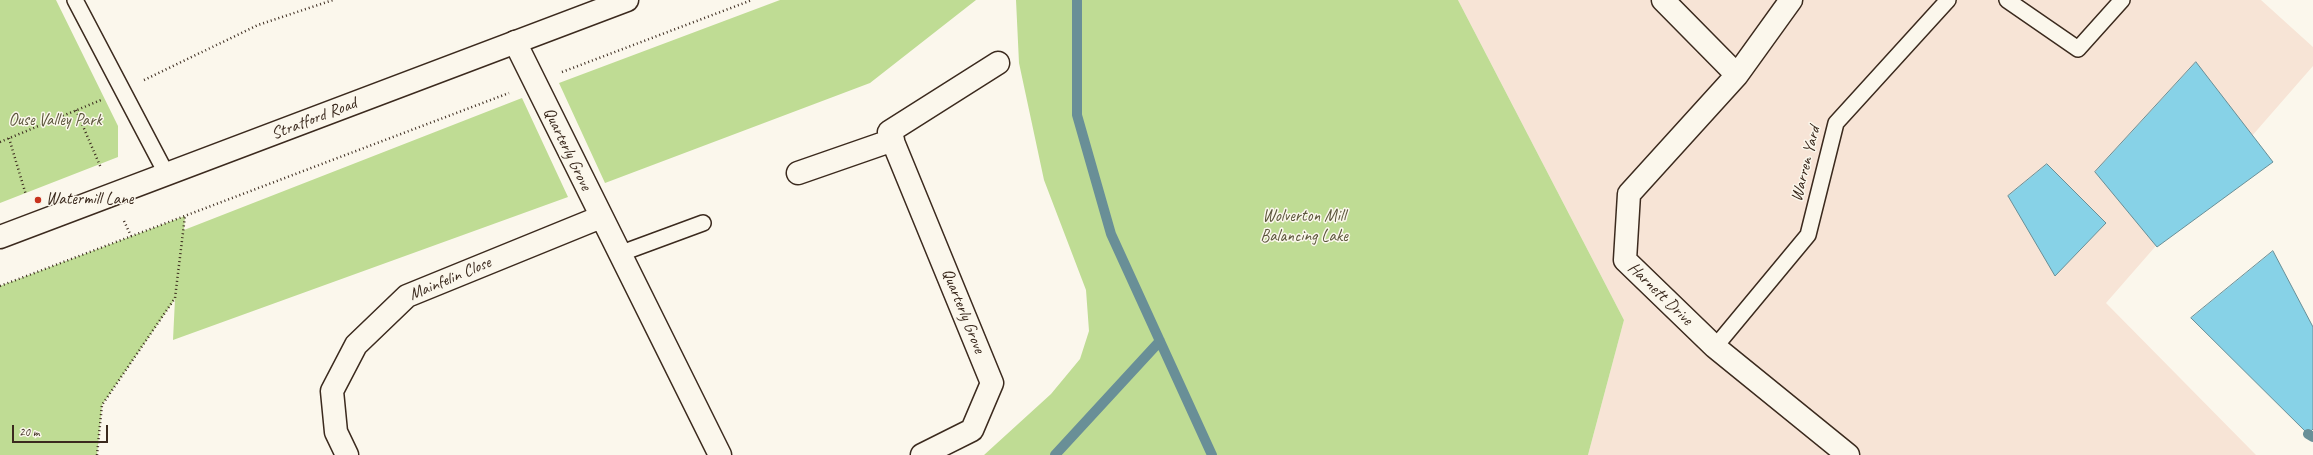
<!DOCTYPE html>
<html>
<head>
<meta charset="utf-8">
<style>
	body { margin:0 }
	#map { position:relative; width:2313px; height:455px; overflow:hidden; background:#fbf7ec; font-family:Caveat,sans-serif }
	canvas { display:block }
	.scale { position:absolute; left:12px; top:425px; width:96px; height:18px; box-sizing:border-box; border:2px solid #3b2a1e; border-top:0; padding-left:5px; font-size:12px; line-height:14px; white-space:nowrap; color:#3b2a1e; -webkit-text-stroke:3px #fbf7ec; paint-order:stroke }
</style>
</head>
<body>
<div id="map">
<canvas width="2313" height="455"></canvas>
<div class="scale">20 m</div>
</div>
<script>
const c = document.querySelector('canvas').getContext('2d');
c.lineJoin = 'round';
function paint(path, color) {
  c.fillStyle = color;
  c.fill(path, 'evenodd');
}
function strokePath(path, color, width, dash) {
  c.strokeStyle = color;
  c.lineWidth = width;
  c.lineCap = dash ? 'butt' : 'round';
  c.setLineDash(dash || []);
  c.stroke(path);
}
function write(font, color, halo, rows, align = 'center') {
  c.font = font + ' Caveat,sans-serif';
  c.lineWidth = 3;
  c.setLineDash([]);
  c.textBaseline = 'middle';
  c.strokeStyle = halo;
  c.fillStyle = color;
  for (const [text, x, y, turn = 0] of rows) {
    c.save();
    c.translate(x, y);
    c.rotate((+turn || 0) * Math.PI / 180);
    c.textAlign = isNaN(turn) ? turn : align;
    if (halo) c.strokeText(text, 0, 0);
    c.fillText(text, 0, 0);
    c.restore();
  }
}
paint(new Path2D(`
	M1458 0H2261L2313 47V66L2106 303 2256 455H1588L1624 320Z`), '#f7e4d6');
paint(new Path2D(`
	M0 0H56L118 126V157L0 203Z
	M780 0H976L870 83 605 183 559 83Z
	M1016 0H1458L1624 320 1588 455H984L1051 394 1080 359 1089 331 1086 290 1044 180 1019 63Z
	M522 98 568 197 173 340 175 299 102 405 97 455H0V286L185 216 184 230Z`), '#bfdc94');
const water = new Path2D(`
	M2196 62 2273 162 2157 247 2095 172Z
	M2047 164 2106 223 2055 276 2008 196Z
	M2273 251 2313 327V429L2308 434 2191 318Z`);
paint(water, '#87d2e7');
strokePath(water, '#698f97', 1);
strokePath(new Path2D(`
	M1077 0V115L1111 234 1212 455
	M2308 434 2313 437
	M1055 455 1160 341`), '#698f97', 10);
const lane = new Path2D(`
	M75 0 167 175
	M2007 0 2078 49 2122 0
	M619 254 703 223
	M1715 347 1808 235 1836 123 1948 0`);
const street = new Path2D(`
	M1663 0 1737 75
	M1791 0 1737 75 1629 194 1625 260 1715 347 1848 455
	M515 42 720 455
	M798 173 893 140
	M347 455 336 432 332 391 356 345 407 296 601 217
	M922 455 972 430 992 383 889 132 998 63`);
const secondary = new Path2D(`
	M0 237 627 0`);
strokePath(lane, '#3b2a1e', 18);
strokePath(street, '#3b2a1e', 25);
strokePath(secondary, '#3b2a1e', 25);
strokePath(new Path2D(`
	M562 72 752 0
	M144 80 258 25 333 0
	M76 110 101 168
	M9 138 26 195
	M0 142 101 100
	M124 221 131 236
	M0 286 509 93
	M97 455 102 405 175 298 185 216`), '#3b2a1e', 2.5, [1, 3]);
strokePath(lane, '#fbf7ec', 15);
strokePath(street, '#fbf7ec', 22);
strokePath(secondary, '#fbf7ec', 22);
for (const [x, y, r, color] of [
	[38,200,4,"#c8321e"]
]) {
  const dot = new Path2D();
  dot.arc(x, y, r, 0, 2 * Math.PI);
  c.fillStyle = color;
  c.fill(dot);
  strokePath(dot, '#fbf7ec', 1.5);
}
write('17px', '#3b2a1e', '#fbf7ec', [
	["Stratford Road",314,119,-21],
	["Quarterly Grove",567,149,64],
	["Warren Yard",1806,164,-76],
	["Mainfelin Close",450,279,-23],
	["Harnett Drive",1660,294,44],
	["Quarterly Grove",963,311,68]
]);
write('17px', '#5c563c', '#fbf7ec', [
	["Ouse Valley Park",55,121],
	["Wolverton Mill",1304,217],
	["Balancing Lake",1304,237]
]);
write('17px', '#3b2a1e', '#fbf7ec', [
	["Watermill Lane",46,200]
], 'left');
</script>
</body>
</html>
